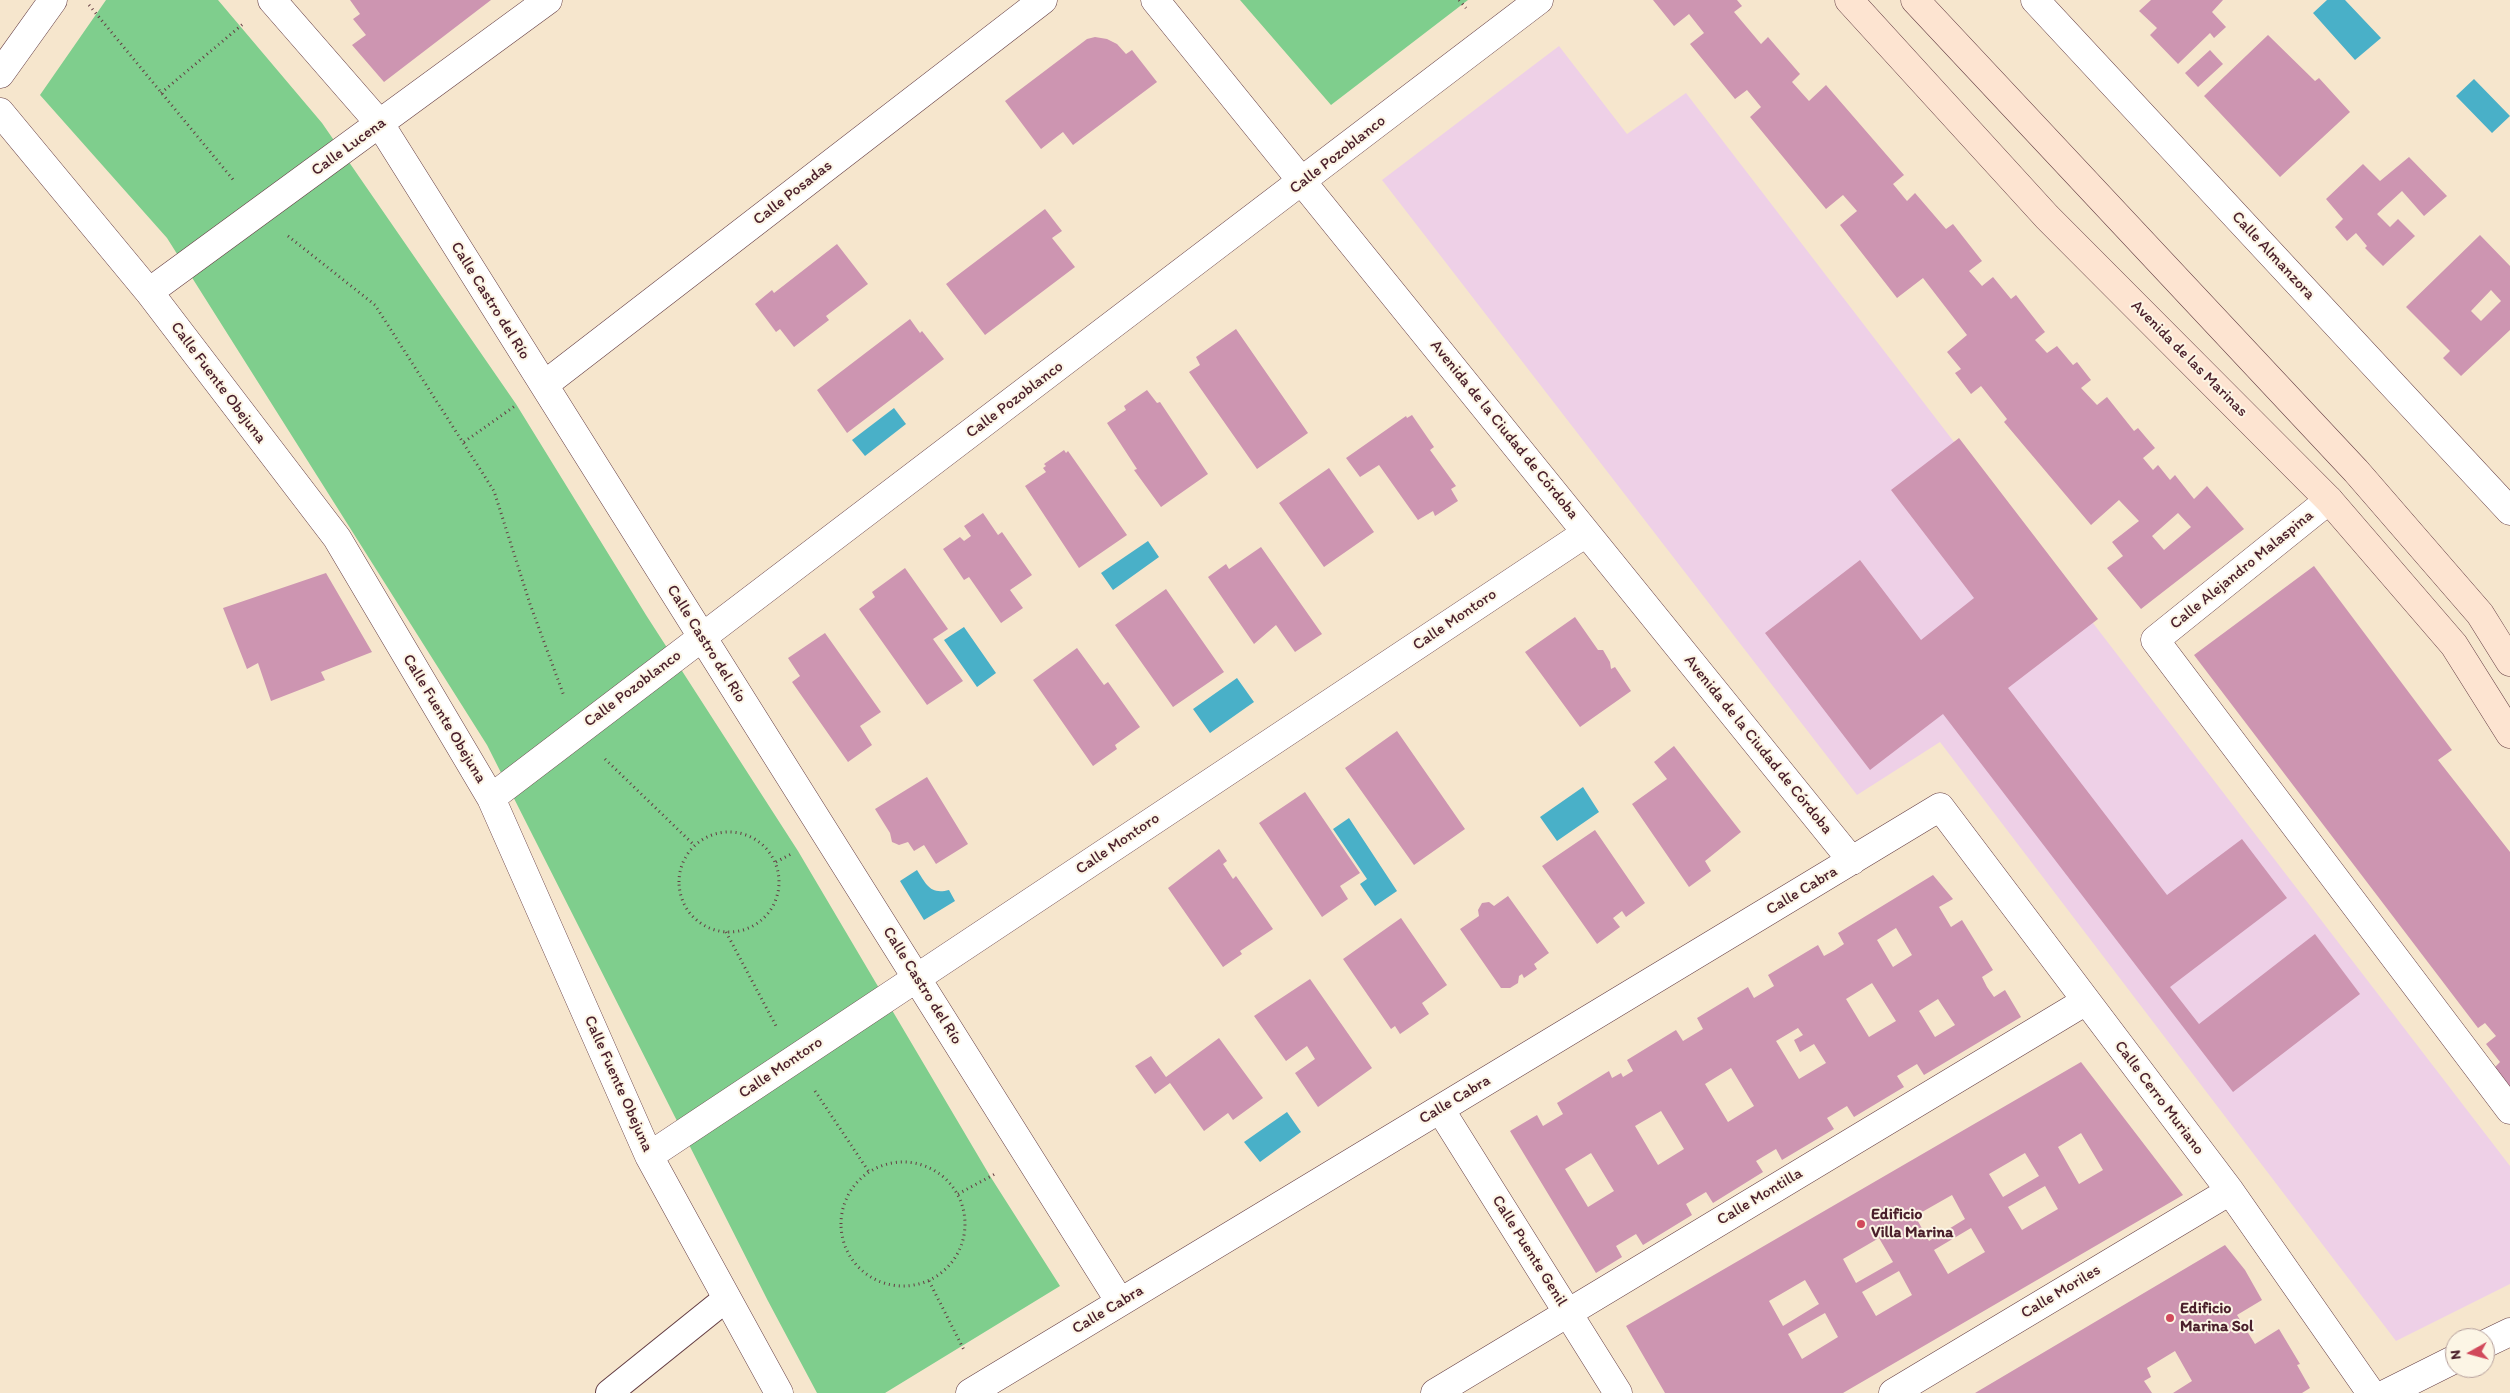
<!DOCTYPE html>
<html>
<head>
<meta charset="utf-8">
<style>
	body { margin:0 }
	#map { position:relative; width:2510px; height:1393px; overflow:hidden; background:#f6e6cd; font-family:Itim,sans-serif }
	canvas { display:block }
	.north { position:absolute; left:2445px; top:1328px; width:50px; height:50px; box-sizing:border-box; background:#fcf5e5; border:1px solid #b59f9b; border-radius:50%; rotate:263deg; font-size:14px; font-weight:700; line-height:20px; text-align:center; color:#4a1f2b }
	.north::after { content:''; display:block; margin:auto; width:18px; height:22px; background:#d1495b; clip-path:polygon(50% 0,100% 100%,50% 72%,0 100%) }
</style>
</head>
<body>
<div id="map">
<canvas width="2510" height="1393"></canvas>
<div class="north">N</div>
</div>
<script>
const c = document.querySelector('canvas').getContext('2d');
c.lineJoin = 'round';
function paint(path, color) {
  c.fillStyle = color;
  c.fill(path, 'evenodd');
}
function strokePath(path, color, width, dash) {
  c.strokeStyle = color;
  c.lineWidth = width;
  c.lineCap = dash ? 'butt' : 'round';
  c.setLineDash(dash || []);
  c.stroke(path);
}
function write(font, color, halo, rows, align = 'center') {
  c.font = font + ' Itim,sans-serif';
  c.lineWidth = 4;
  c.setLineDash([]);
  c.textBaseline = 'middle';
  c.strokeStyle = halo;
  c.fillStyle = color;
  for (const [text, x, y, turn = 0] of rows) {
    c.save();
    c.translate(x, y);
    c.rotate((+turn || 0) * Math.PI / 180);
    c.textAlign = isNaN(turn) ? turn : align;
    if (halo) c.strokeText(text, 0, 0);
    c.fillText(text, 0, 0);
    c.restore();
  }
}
paint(new Path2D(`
	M1559 46 1627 134 1686 93 2510 1166V1284L2396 1341 1940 742 1857 795 1382 180Z`), '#eed0e7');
paint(new Path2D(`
	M106 0H218L322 123 516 404 646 615 798 851 990 1176 1060 1286 885 1393H817L768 1301 487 745 167 238 40 95Z
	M1240 0H1468L1331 105Z`), '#7fce8d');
paint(new Path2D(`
	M2327 0H2345L2381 38 2355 60 2313 13Z
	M2474 79 2510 116 2492 133 2456 96Z
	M894 408 906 424 865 456 852 440Z
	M1148 541 1159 557 1113 590 1101 573Z
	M964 627 996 673 977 687 944 640Z
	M1237 678 1254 702 1210 733 1193 709Z
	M1583 787 1599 812 1557 841 1540 817Z
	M1349 818 1397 891 1375 906 1360 884 1367 879 1333 829Z
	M917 870C926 884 930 895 949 890L955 901 924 920 900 881Z
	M1287 1112 1301 1132 1260 1162 1244 1142Z`), '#49b0c8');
paint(new Path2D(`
	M350 0H491L384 82 352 45 366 35 353 19 360 14Z
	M1653 0H1737L1742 6 1734 12 1761 44 1768 37 1800 74 1792 82 1809 101 1826 85 1904 175 1893 184 1907 201 1915 193 1946 229 1953 224 1982 261 1969 271 1982 286 1993 277 2011 299 2016 295 2045 332 2035 340 2047 353 2057 346 2073 365 2077 362 2091 380 2081 388 2097 405 2107 397 2134 431 2138 428 2155 448 2143 458 2153 470 2158 465 2170 480 2175 475 2194 499 2207 486 2244 529 2141 609 2107 568 2123 556 2112 542 2139 521 2119 500 2091 525 2004 422 2007 419 1981 386 1971 394 1955 373 1961 369 1947 352 1967 335 1923 278 1897 298 1840 225 1857 211 1843 195 1826 209 1750 117 1761 107 1747 90 1735 99 1690 44 1704 33 1689 14 1674 26ZM2178 513 2191 527 2164 550 2152 536Z
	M2151 0H2223L2212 12 2226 27 2214 38 2210 33 2178 64 2150 35 2157 28 2139 11Z
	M2268 35 2315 81 2319 78 2350 112 2280 177 2204 96Z
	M1095 37 1107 39 1117 44 1126 54 1132 50 1157 82 1073 145 1063 132 1041 149 1005 101 1087 39Z
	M2210 50 2223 64 2198 87 2185 73Z
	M2409 157 2447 196 2424 216 2402 191 2377 214 2390 227 2398 219 2415 236 2383 266 2365 248 2367 246 2356 233 2347 241 2335 227 2343 219 2326 199 2363 164 2380 181Z
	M1045 209 1062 231 1052 238 1075 267 985 335 946 284Z
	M2480 235 2510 266V330L2461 376 2443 358 2450 351 2406 307ZM2491 290 2501 301 2481 321 2471 311Z
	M837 244 868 284 826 316 829 320 794 347 780 329 776 332 755 304 772 290 774 293Z
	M910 319 920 333 922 331 944 359 847 433 817 390Z
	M1236 329 1308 433 1257 469 1189 372 1200 365 1196 357Z
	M1147 390 1157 403 1160 402 1208 474 1161 507 1134 470 1137 469 1107 423 1126 410 1124 406Z
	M1412 415 1434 447 1430 450 1456 486 1451 489 1458 501 1435 516 1433 511 1418 520 1379 465 1360 477 1346 458 1406 416 1407 418Z
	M1959 438 2098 619 2008 688 2167 895 2242 839 2287 898 2170 987 2199 1024 2315 934 2360 994 2233 1092 1943 714 1870 770 1765 633 1860 560 1921 640 1974 598 1891 490Z
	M1064 450 1066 453 1068 451 1127 535 1079 568 1025 486 1046 472 1043 468 1046 466 1044 464Z
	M1329 468 1374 532 1324 567 1279 503Z
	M983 513 998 535 1002 532 1032 575 1010 590 1023 608 1001 623 969 577 964 580 943 549 960 537 964 541 971 536 964 526Z
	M1261 547 1322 634 1295 652 1276 625 1254 644 1208 577 1226 564 1229 569Z
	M2314 566 2452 750 2438 760 2510 852V1103L2488 1074 2500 1062 2486 1044 2496 1036 2485 1023 2478 1028 2194 655Z
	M905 568 948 629 933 639 963 681 927 705 859 609 875 597 872 592Z
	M326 573 372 652 321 672 325 680 271 701 258 663 247 669 223 608Z
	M1166 589 1224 672 1173 707 1115 625Z
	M1575 617 1598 650H1603L1610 662 1611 669 1615 667 1631 691 1580 727 1525 652Z
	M825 633 881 712 860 726 872 745 848 762 792 682 800 676 788 658Z
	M1077 648 1104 685 1108 682 1140 727 1115 745 1117 749 1093 766 1033 680Z
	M1397 731 1465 829 1414 865 1345 768Z
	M1674 746 1741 832 1705 861 1711 871 1689 887 1632 804 1667 779 1654 762Z
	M927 777 968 844 936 864 924 845 914 851 908 842 899 845 892 842 890 833 875 809Z
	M1305 792 1360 873 1340 886 1348 899 1322 917 1259 823Z
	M1595 830 1645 903 1626 917 1622 911 1613 918 1620 927 1597 944 1542 866Z
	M1219 849 1227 861 1223 864 1233 879 1236 876 1273 929 1240 951 1242 954 1223 967 1168 888Z
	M1933 875 1953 899 1939 907 1951 927 1962 920 1993 970 1982 977 1987 987 1994 997 2005 990 2021 1017 1924 1075 1917 1064 1897 1076 1904 1087 1854 1117 1847 1106 1827 1118 1834 1129 1782 1160 1776 1149 1756 1161 1763 1172 1713 1203 1706 1192 1686 1204 1692 1215 1643 1245 1636 1234 1616 1246 1622 1257 1596 1273 1510 1131 1537 1115 1543 1126 1563 1114 1557 1103 1609 1071 1612 1078 1621 1073 1623 1077 1633 1071 1627 1060 1676 1030 1683 1041 1703 1029 1697 1018 1748 987 1754 998 1774 986 1768 975 1818 945 1824 956 1835 950 1844 944 1838 933ZM1896 928 1912 955 1893 967 1877 940ZM1872 983 1896 1021 1869 1037 1846 999ZM1938 999 1955 1025 1935 1037 1919 1011ZM1798 1028 1803 1035 1794 1040 1800 1052 1814 1044 1826 1063 1799 1079 1776 1041ZM1731 1068 1754 1106 1728 1122 1705 1084ZM1661 1111 1684 1149 1658 1165 1635 1126ZM1591 1153 1614 1191 1588 1207 1565 1169Z
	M1508 896 1549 953 1534 964 1537 969 1524 978 1522 974 1519 976 1518 983 1510 988H1501L1460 929 1479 916 1478 910 1482 903 1489 902 1494 906Z
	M1401 918 1447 985 1422 1003 1429 1014 1400 1034 1395 1026 1391 1029 1343 959Z
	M1310 979 1372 1068 1318 1107 1295 1073 1315 1059 1307 1046 1286 1061 1254 1016Z
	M1219 1038 1263 1098 1233 1120 1228 1113 1204 1131 1170 1083 1155 1094 1135 1066 1151 1056 1166 1077Z
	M2081 1062 2183 1195 1843 1393H1665L1626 1326ZM2081 1133 2103 1170 2079 1184 2058 1147ZM2025 1153 2039 1176 2003 1197 1989 1174ZM2045 1186 2058 1209 2022 1230 2008 1207ZM1952 1195 1965 1219 1929 1241 1915 1216ZM1971 1228 1985 1252 1948 1274 1934 1250ZM1879 1238 1893 1262 1856 1283 1843 1259ZM1899 1271 1912 1295 1876 1316 1862 1292ZM1805 1280 1819 1304 1783 1326 1769 1301ZM1825 1313 1838 1337 1802 1359 1788 1334Z
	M2225 1245 2245 1270 2262 1300 2237 1315 2255 1344 2279 1329 2300 1364 2297 1365 2310 1388 2302 1393H2173L2192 1381 2175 1351 2147 1368 2151 1377 2144 1381 2152 1393H1975Z`), '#cd95b1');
const lane = new Path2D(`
	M609 1393 727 1298`);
const street = new Path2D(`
	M272 0 380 124 1120 1302
	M1155 0 1852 861
	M2035 0 2510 511
	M0 74 53 0
	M0 112 149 292 337 538 491 798 649 1156 779 1393
	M149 292 548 0
	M544 385 1043 0
	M2329 500 2155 640 2510 1110
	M491 798 1539 0
	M1440 1109 1618 1393
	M649 1156 1586 533
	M2485 1344 2510 1332
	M970 1393 1940 807 2230 1191 2371 1393
	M1435 1393 2086 1001
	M1893 1393 2230 1191
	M2387 1393 2455 1359`);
const secondary = new Path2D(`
	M1849 0 2047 217 2329 500 2454 645 2510 734
	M1915 0 2356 471 2480 614 2510 662`);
strokePath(lane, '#643d43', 28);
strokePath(street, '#643d43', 29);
strokePath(secondary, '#643d43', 29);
strokePath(new Path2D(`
	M1459 0 1466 8
	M89 5 235 182
	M161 93 243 24
	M288 236 375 305 494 491 530 604 564 696
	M464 442 515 406
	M605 759 694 845
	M679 882a50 50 0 1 1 100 0a50 50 0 1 1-100 0Z
	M776 862 793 853
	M726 932 776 1026
	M815 1091 869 1172
	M841 1224a62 62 0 1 1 124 0a62 62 0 1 1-124 0Z
	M958 1194 995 1174
	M929 1281 965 1352`), '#643d43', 3, [1, 4]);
strokePath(lane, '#fff', 26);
strokePath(street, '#fff', 28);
strokePath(secondary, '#fde4d1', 28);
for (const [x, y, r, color] of [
	[1861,1224,5,"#d1495b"],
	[2170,1318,5,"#d1495b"]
]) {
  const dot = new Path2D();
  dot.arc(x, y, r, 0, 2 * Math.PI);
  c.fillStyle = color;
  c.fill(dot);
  strokePath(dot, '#fcf5e5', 2);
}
write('16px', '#4a1f2b', '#fcf5e5', [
	["Calle Lucena",349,147,-36],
	["Calle Pozoblanco",1338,155,-38],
	["Calle Posadas",793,193,-38],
	["Calle Almanzora",2273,256,47],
	["Calle Castro del Río",490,301,58],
	["Avenida de las Marinas",2189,359,45],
	["Calle Fuente Obejuna",218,383,53],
	["Calle Pozoblanco",1015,400,-37],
	["Avenida de la Ciudad de Córdoba",1504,430,51],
	["Calle Alejandro Malaspina",2242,570,-39],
	["Calle Montoro",1455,620,-34],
	["Calle Castro del Río",706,644,58],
	["Calle Pozoblanco",633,689,-37],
	["Calle Fuente Obejuna",444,719,59],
	["Avenida de la Ciudad de Córdoba",1758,745,51],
	["Calle Montoro",1118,844,-34],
	["Calle Cabra",1802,891,-31],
	["Calle Castro del Río",922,986,58],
	["Calle Montoro",781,1068,-34],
	["Calle Fuente Obejuna",618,1084,66],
	["Calle Cerro Muriano",2159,1098,53],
	["Calle Cabra",1455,1100,-31],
	["Calle Montilla",1760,1197,-31],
	["Calle Puente Genil",1529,1251,58],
	["Calle Moriles",2061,1292,-31],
	["Calle Cabra",1108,1310,-31]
]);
write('bold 16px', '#4a1f2b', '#fcf5e5', [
	["Edificio",1871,1215],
	["Villa Marina",1871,1233],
	["Edificio",2180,1309],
	["Marina Sol",2180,1327]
], 'left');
</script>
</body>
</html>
